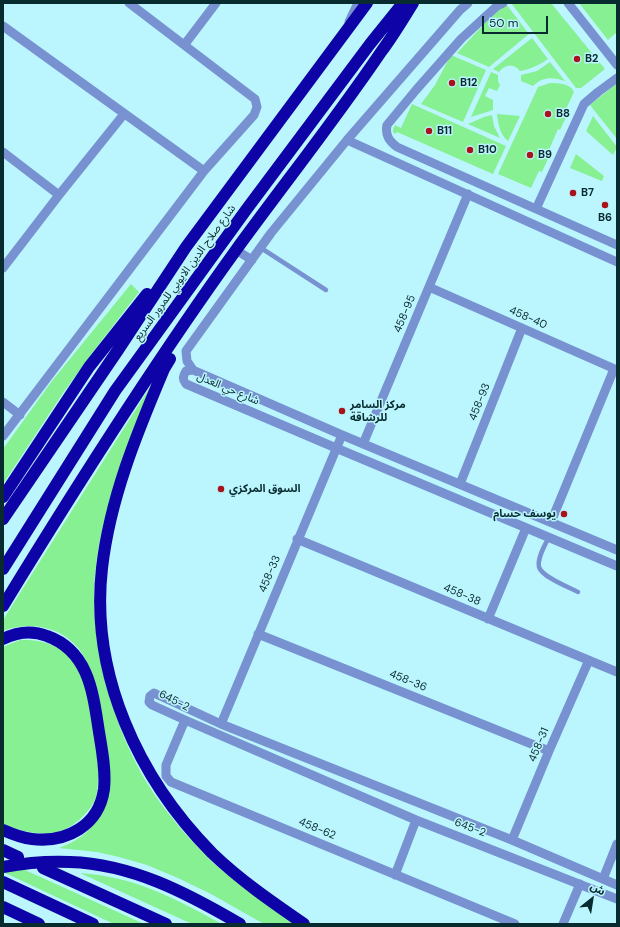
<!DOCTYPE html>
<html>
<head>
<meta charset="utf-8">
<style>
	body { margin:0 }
	#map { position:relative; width:620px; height:927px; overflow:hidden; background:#bbf5fd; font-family:"DM Sans","Noto Sans Arabic",sans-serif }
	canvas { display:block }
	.frame { position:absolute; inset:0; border:4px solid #072b2f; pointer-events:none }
	.north { position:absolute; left:572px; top:879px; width:40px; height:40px; -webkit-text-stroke:3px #bbf5fd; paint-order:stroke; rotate:30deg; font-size:11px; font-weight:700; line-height:16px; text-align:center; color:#072b2f }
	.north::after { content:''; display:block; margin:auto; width:14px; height:18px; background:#072b2f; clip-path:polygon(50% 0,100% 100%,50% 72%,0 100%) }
	.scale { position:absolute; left:482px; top:16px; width:66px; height:18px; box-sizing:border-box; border:2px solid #072b2f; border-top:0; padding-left:5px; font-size:12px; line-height:14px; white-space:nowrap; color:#072b2f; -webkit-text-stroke:3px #bbf5fd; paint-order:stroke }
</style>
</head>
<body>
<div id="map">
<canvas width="620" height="927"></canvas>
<div class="frame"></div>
<div class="north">ش</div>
<div class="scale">50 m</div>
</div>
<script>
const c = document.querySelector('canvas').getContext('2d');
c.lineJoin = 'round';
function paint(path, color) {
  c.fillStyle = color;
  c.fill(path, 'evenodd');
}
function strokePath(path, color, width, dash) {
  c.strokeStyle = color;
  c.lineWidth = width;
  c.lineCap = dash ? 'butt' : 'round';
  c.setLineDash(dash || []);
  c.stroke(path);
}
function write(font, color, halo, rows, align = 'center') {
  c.font = font + ' "DM Sans","Noto Sans Arabic",sans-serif';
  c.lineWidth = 3;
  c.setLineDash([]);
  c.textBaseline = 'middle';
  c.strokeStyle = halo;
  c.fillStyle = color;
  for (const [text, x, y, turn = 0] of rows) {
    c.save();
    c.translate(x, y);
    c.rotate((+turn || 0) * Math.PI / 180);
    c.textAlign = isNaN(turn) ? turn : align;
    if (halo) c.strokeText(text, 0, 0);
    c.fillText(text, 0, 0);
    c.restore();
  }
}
paint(new Path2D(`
	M511 3H551L605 69 581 88H576Z
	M579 3H617V32L608 40Z
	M506 4 529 34 489 67 457 53 488 20Z
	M532 38 548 59C539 65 531 69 520 71 513 63 505 64 499 72L493 69Z
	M451 55 486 70 463 122 421 104 435 85Z
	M550 62 565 81C553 77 543 76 533 86L521 81V75L537 71Z
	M491 72 498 75V81L500 85 497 91 489 88 485 96 493 100V110L471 117Z
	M550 83C558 83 570 83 574 92L566 109 569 111 560 130 558 129 548 152 550 154 542 172 539 171 531 188 498 174 538 87Z
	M616 84 617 85V139L590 105Z
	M412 104 506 146 493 174 397 132 395 134C392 132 393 128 395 125L401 128Z
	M497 114 520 116 508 141C500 135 498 123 497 114Z
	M492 115 494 126 500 138 468 124 484 117Z
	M593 116 617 147 613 155 586 131Z
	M576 154 604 176 602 181 570 168Z
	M131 284 139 292 92 353 63 393 3 484V449L52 381Z
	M150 387C127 445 104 503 96 565 87 632 108 710 139 769 157 803 190 842 219 868 243 888 269 905 294 924H264L211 894 178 878 147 865 119 857 97 852 59 848C87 837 93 828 106 802L93 677C89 667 85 657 79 649 60 626 30 621 3 631V620Z
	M20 640C41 639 61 645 74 662 88 682 90 708 94 732 96 751 100 772 97 792 96 801 90 809 84 815 61 841 31 835 3 824V647Z
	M3 860 144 924H114L3 872Z
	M80 873C136 877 174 898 222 924H192Z`), '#86f092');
strokePath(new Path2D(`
	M261 248 326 290
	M549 537C545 545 537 558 539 567 542 577 568 587 578 592`), '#7791d1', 4.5);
strokePath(new Path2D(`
	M503 3 497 6 461 39 416 90 387 125C385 135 389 141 397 147L617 245
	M568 3 617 65
	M349 22 358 3
	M3 26 204 171
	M185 44 216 3
	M347 140 617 262
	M3 152 59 195
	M536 209 584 104 598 92 617 78
	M236 250 252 260
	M3 268 59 195 124 114
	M429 287 617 370
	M193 370 187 361 186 351 271 233 347 140 460 10 468 3
	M3 402 20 415
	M3 436 204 171 254 115 257 107 255 99 129 3
	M363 444 468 194
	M460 484 522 328
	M551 522 614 369
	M297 539 617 672
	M617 550 342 435 193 370 186 371C183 376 182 379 186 384L336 448 617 566
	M488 619 526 528
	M258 634 549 751
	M185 720 166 765V776L171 782 515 924
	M221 724 342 435
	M512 840 549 751 589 660
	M395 875 416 820
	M603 879 617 844
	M617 885 512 840 221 724 156 694 154 693 150 696 149 702 152 705 185 720 416 820 617 899
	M563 924 580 884`), '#7791d1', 9);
strokePath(new Path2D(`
	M170 359 164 369C137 433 110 498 102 568 90 674 138 778 212 853 240 880 272 902 304 924
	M3 497 89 367 147 294
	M3 519 118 350 186 247 367 3
	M3 569 115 391 246 210 370 44 403 3
	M3 606C77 485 153 365 236 250 284 184 335 120 381 52 393 36 403 19 413 3
	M3 639C17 632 32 630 47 636 89 651 93 693 99 732 102 750 106 771 104 789 99 826 66 843 32 839 22 838 12 834 3 830
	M3 850 18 857
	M43 868 166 924
	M3 882 93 924
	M3 907 39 924`), '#0d03a6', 12);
strokePath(new Path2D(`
	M3 867C25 863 47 861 70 862 132 864 187 893 240 924`), '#0d03a6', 12);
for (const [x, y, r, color] of [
	[577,59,4,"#a8131a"],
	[452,83,4,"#a8131a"],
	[548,114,4,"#a8131a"],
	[429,131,4,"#a8131a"],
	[470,150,4,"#a8131a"],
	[530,155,4,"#a8131a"],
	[573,193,4,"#a8131a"],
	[605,205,4,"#a8131a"],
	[342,411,4,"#a8131a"],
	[221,489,4,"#a8131a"],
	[564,514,4,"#a8131a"]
]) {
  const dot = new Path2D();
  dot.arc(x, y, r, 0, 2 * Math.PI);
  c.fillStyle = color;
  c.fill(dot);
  strokePath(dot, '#bbf5fd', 1.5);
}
write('bold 11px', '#072b2f', '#bbf5fd', [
	["B2",585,59],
	["B12",460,83],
	["B8",556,114],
	["B11",437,131],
	["B10",478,150],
	["B9",538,155],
	["B7",581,193],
	["B6",605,218,"center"],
	["مركز السامر",350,405],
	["للرشاقة",350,418],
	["السوق المركزي",229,489],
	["يوسف حسام",556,514,"right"]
], 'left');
write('11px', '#072b2f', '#bbf5fd', [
	["شارع صلاح الدين الايوبي للمرور السريع",185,273,-54],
	["458-95",405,314,-67],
	["458-40",528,318,24],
	["شارع حي العدل",228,389,23],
	["458-93",480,402,-68],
	["458-33",270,574,-67],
	["458-38",462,595,23],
	["458-36",408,681,22],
	["645-2",174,701,27],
	["458-31",539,745,-67],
	["645-2",470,828,21],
	["458-62",317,829,23]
]);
</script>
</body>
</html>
